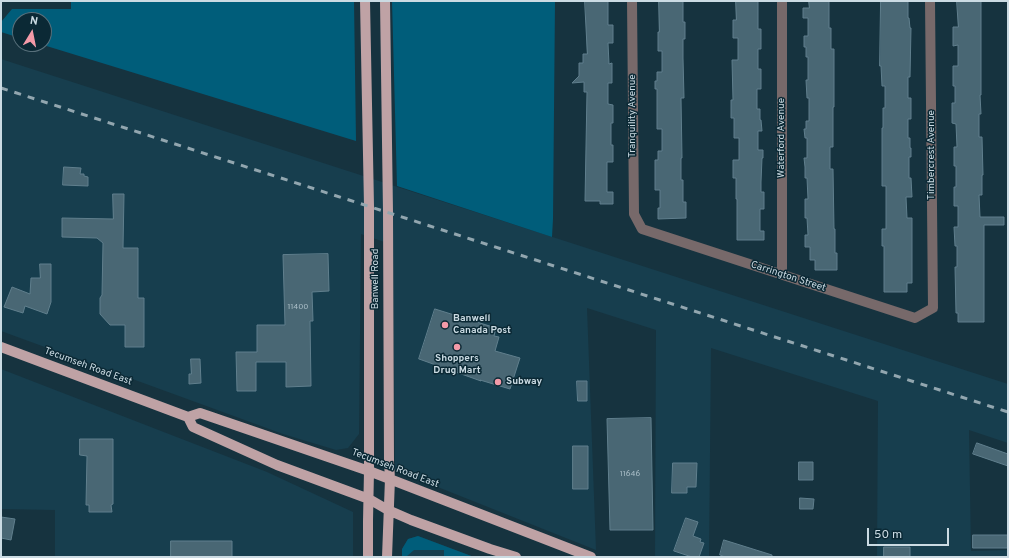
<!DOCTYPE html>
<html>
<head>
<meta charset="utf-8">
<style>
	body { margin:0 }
	#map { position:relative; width:1009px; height:558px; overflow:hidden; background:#16333f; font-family:Overpass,sans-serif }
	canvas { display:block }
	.frame { position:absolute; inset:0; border:2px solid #cbdbe3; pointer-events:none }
	.north { position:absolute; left:12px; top:12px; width:40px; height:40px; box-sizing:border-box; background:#0b2935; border:1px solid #58707b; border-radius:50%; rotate:10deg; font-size:11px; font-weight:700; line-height:16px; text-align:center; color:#cbdbe3 }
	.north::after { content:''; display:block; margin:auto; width:14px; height:18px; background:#f39aa8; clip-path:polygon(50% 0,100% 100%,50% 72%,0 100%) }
	.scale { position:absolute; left:867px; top:528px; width:82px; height:18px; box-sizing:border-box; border:2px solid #cbdbe3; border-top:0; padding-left:5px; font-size:12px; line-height:14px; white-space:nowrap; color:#cbdbe3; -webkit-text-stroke:3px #0b2935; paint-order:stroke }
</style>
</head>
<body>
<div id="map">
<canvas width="1009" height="558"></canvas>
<div class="frame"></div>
<div class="north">N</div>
<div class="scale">50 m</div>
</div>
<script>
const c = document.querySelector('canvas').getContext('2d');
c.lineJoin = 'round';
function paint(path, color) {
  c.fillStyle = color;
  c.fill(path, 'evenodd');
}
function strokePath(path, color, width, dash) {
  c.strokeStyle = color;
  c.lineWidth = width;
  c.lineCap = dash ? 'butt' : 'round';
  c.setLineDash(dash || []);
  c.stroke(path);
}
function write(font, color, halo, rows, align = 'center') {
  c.font = font + ' Overpass,sans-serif';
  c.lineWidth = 3;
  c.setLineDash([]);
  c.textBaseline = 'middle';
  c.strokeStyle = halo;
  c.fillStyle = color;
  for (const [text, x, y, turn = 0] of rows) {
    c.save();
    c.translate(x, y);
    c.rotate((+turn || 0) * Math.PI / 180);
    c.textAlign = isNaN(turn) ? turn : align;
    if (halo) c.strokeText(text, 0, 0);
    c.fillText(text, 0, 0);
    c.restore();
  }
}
paint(new Path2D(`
	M1 59 1008 384V443L969 430 971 551 1008 550V557H877L878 401 711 348 709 557H655L656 330 587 308 596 550 395 470 393 245 361 234 359 434 348 448 336 450 283 434 1 331Z
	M1 369 267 472 353 512V557H55V510L1 509Z
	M418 536 474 557H402V549L408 539Z`), '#173e4e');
paint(new Path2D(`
	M71 1H354L356 141 40 44H44V20H20V38L1 32V22L12 9H71Z
	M392 1H555L553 219 552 237 397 186Z
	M418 536 474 557H444V550H414L407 556V557H402V549L408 539Z`), '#005d7a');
const building = new Path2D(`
	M585 1H608V25H613V43H608L609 64 612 63V83H608V104L613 105V123H611V145H613V162H607V192H613V204H600V201H585L587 92H584V82L572 83 579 76V63H583V54H587Z
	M659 1H683V22H685V39H683V58L684 98H681L682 158H681V180H683V202H686V218L658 219V208H660V190H655V160H658V151H662V129H657V89H655V81H657V72H662V51H658V32H659Z
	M736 1H758V29H761V49H758V69H761V89H757V109H760V120H761L762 131H758V150H763V158H762L761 182V192H764V209H760V231H764V240H737V199H736V178H733V160H739V138H734V118H731V100H733L732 60H738V38H733V20H736Z
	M809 1H829V28H831V49H834V107H833V147H830V169H833L834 229H835V253H837V270H815V260H810V247H805V235H808L807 218H805V199H808L807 178H805V167L804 158H807V138H805L804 129H806V121H809V98H807L806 80H808V57H806V47H804V36H808V18H803V8H809Z
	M881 1H908V18H909L910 28H911L910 77H908V98H911V119H908V138H910V148H911V157H909V178H911L912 197H906L907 218H912V283H907V292H884V246H882V229H886V186H882V128H883V108H885V86H882L881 66H880Z
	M957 1H981V95H980L981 114H979V137H982L983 175H982V195H979L980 217H1004V225H984V322H958V313H956L955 267H957V246H955L954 227H958V206H954V187H956V166H954V147H957L956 124 952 123V103H955V86H953V66H958V45L953 46V27H958Z
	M64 167 81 168 80 174H84V176L88 177V186L63 185Z
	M113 194H124L123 248H138V298H144V347H125V325H110L100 314V298L102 295 103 243 97 238 62 237V218L113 219Z
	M328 254 329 291 312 292 313 321H310L311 386 286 387V362H256V391H237L236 352H257V325H285L283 255Z
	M40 264H51V302L47 314 25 306 23 313 4 307 12 287 30 294 31 278H40Z
	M435 309 496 328 494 336 499 337 495 351 520 358 510 389 480 380 481 381 419 359Z
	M191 359H200L201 383 189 384V374H191Z
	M577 381H587V401H578Z
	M651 418 653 530H610L607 419Z
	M80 439H113V504L111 505 112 512H89V505H86L87 456 80 455Z
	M977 443 1008 454V466L973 454Z
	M573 446H588V489H573Z
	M799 462H813V480H799Z
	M673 463H697L696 487H687V493H672Z
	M800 498 814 499 813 509H800Z
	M1 517 15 519 11 540 1 538Z
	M686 518 698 522 693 536 701 539 700 542 704 543 699 557H692L674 551Z
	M973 535H1008V548H973Z
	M724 540 772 555V557H725L720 555Z
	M171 541H232V557H171Z
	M884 547H910V557H884Z`);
paint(building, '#496774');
strokePath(building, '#607f8d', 1);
strokePath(new Path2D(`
	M632 1 634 214 642 229 915 318 933 308 930 1
	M782 1V275`), '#77696a', 10);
strokePath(new Path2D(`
	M365 1 369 206V471L368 521V557
	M385 1 388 212 389 462 390 479 387 557
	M1 347 188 417 200 413 369 471 591 557
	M188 417 193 427 277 465 369 499 388 510 411 520 490 549 516 557`), '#bfa2a5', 10);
strokePath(new Path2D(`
	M1 88 1008 412`), '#92a6af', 3, [7, 7]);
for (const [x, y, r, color] of [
	[445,325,4,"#f39aa8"],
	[457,347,4,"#f39aa8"],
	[498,382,4,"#f39aa8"]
]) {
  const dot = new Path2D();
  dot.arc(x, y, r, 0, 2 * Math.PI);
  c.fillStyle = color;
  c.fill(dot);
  strokePath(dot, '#0b2935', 1.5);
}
write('8px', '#aabec7', null, [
	["11400",298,307],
	["11646",630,474]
]);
write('10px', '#cbdbe3', '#0b2935', [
	["Tranquility Avenue",633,116,-90],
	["Waterford Avenue",782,138,-90],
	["Timbercrest Avenue",932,155,-90],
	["Carrington Street",788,277,18],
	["Banwell Road",376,279,-90],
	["Tecumseh Road East",88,367,20],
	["Tecumseh Road East",395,469,21]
]);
write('bold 10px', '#cbdbe3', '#0b2935', [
	["Banwell",453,319],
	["Canada Post",453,331],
	["Shoppers",457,359,"center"],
	["Drug Mart",457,371,"center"],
	["Subway",506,382]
], 'left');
</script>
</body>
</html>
